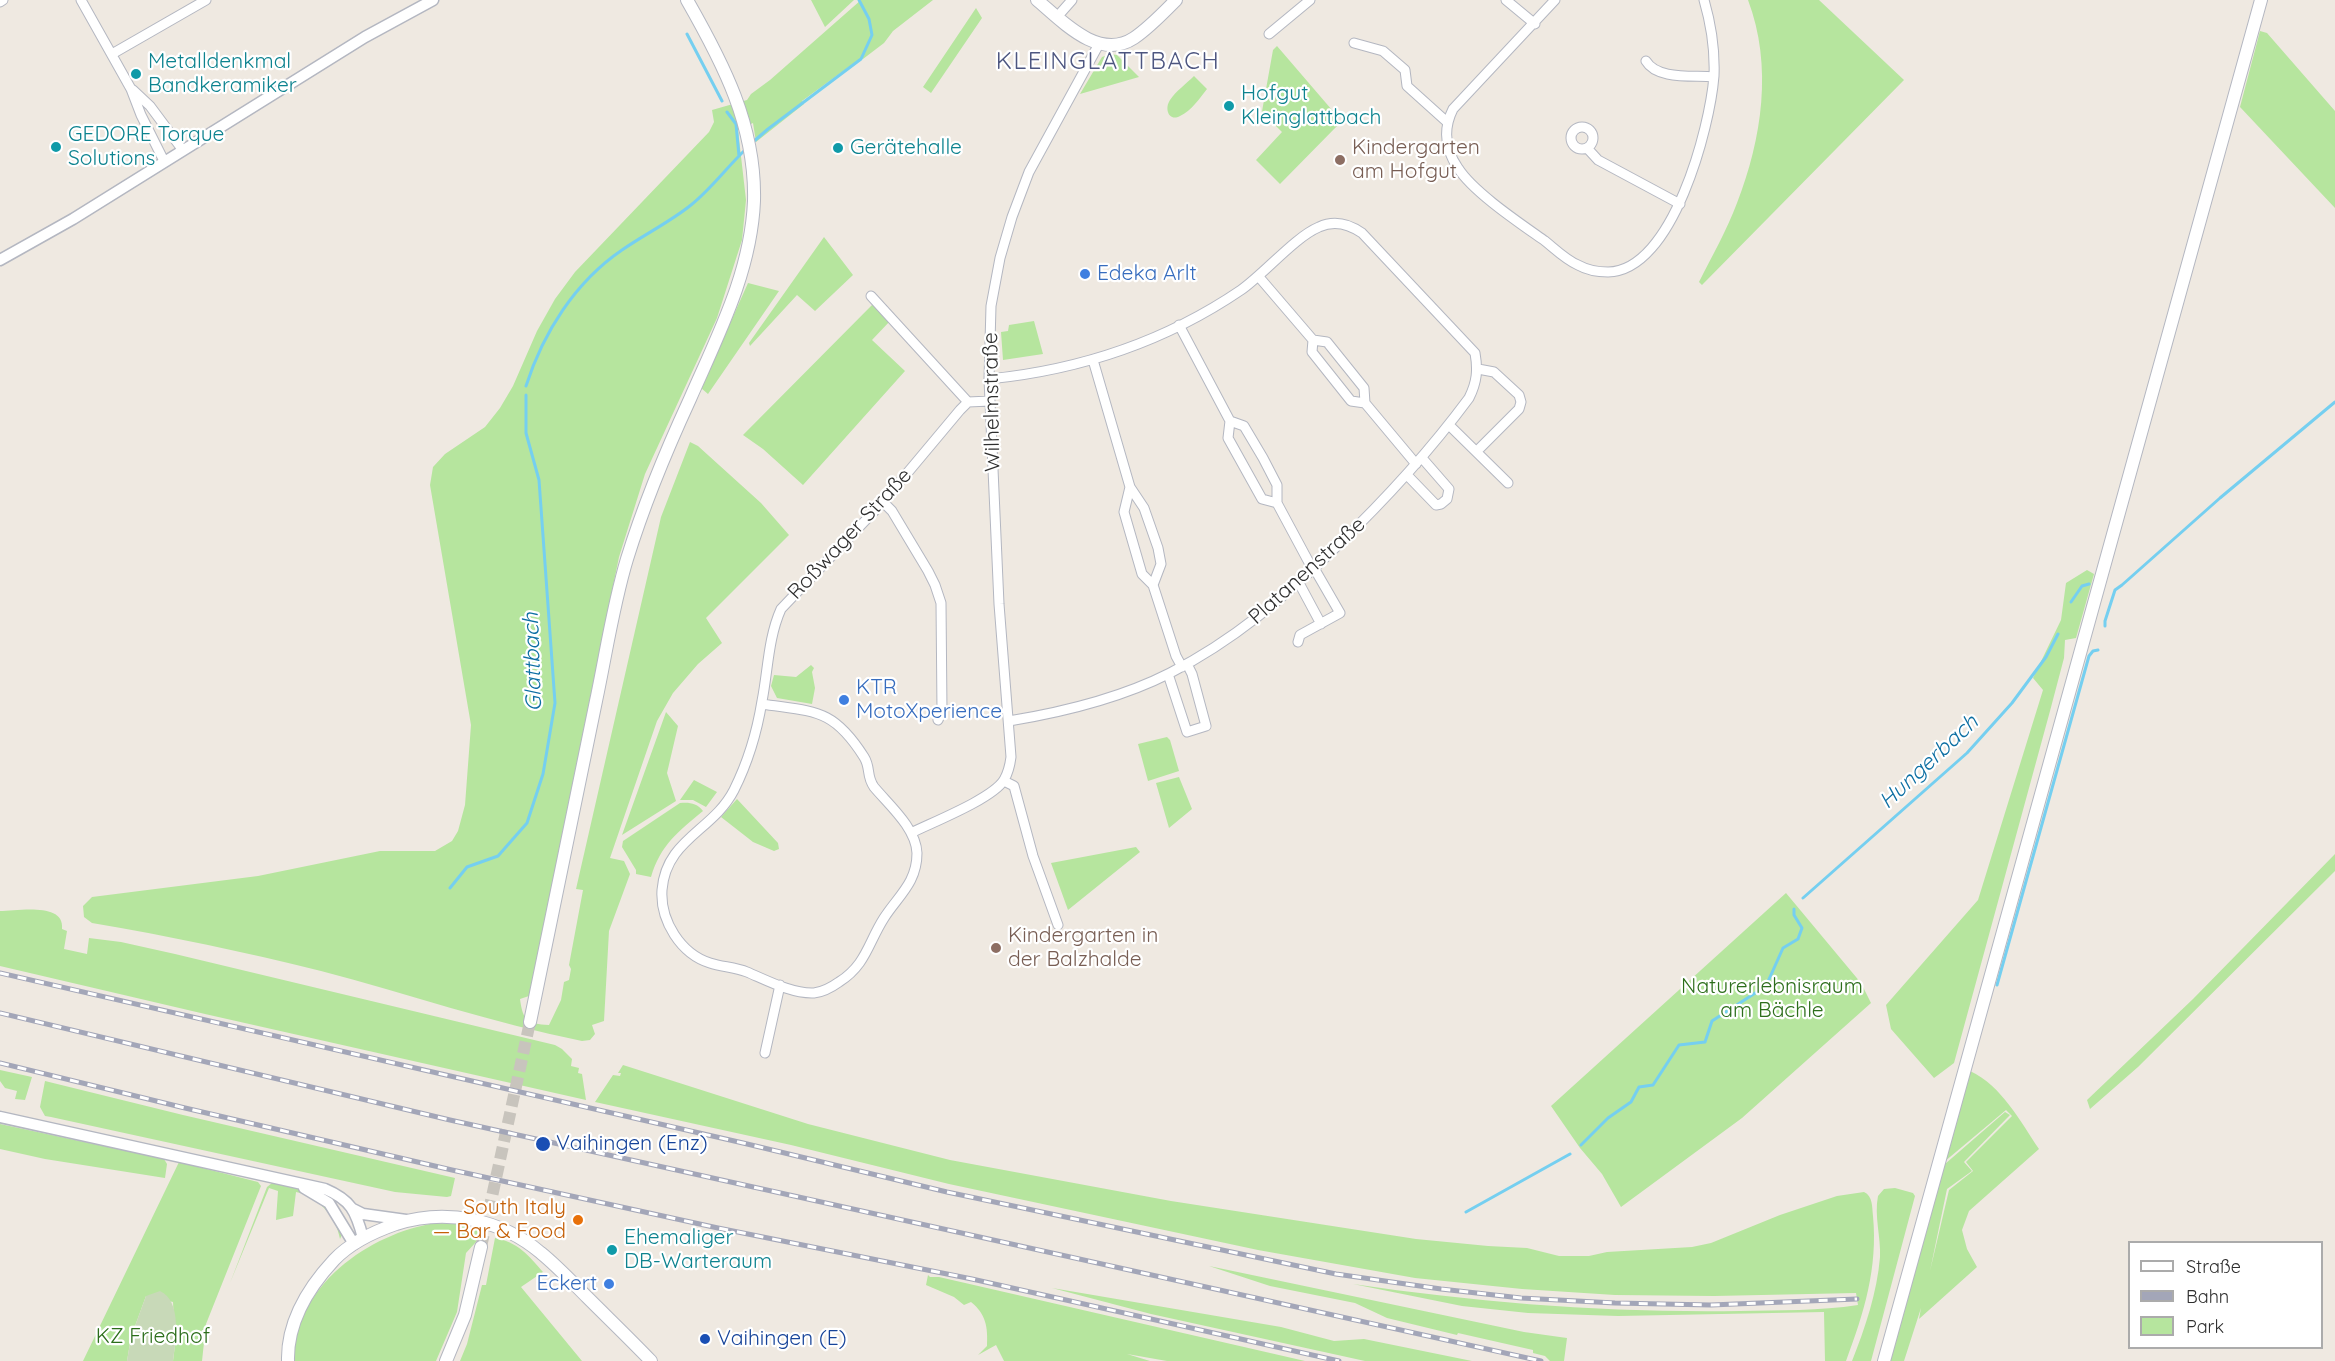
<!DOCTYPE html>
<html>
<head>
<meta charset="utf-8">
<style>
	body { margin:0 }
	#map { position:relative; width:2335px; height:1361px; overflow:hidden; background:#efe9e1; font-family:Quicksand,sans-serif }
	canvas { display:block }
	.legend { position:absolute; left:2128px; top:1241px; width:195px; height:108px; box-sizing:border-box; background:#fff; border:2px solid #ababab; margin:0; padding:8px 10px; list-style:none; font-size:18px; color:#2e2e2e }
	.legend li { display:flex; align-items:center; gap:12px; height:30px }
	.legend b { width:30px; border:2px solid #ababab }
</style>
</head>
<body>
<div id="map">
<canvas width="2335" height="1361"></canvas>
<ul class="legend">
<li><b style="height:8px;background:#fff"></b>Straße</li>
<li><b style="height:8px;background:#a3a6b8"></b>Bahn</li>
<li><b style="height:16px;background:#b6e59e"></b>Park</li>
</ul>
</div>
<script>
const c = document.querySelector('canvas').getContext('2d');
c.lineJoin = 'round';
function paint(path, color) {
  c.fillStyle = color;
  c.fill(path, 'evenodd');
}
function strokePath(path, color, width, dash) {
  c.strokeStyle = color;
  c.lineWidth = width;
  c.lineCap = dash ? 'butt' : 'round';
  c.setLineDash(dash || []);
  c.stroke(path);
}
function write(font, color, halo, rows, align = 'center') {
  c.font = font + ' Quicksand,sans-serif';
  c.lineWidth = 4.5;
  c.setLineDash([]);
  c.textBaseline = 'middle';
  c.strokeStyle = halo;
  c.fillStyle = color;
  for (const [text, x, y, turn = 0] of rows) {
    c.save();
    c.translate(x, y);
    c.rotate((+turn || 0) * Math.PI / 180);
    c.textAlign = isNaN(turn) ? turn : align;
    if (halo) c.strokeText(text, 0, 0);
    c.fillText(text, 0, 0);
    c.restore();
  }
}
paint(new Path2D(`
	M811 0H854L825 27Z
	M861 0H933L893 31 884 43 863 59 861 58 802 101 804 104 756 142 753 123 738 130 746 200 742 240 717 318 645 474 619 557 529 996 520 999C523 1021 527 1024 549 1025L561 1000 564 982 569 980 571 969 569 965 583 890 576 889 661 517 690 442 698 446 761 503 789 535 706 618 722 643 698 664 673 693 657 721 610 858 624 861 630 874 609 931 604 1021 592 1025 595 1034 590 1040 582 1041C493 1023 408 994 321 971 245 952 169 936 92 923L84 917 83 906 92 897 258 876 380 851H435L452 841 458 831 465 805 471 725 430 485 433 467 445 454 485 427 500 408 513 386 537 331 555 299 575 272 709 132 714 122 712 110 747 100 751 94 770 80Z
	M1748 0H1819L1904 80 1702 285 1699 282C1712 256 1727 230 1737 203 1762 139 1773 66 1748 0Z
	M976 8 982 18 931 93 923 87Z
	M2260 31 2267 33 2335 111V208L2240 107Z
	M1277 46 1338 117V125L1280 184 1256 160 1282 132 1273 123 1261 117 1273 50Z
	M1110 54 1117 55 1139 77 1080 94 1102 57Z
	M1194 76 1207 89C1200 98 1191 111 1180 116 1169 122 1164 109 1170 100 1176 91 1186 84 1194 76Z
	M824 237 853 275 815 311 797 295 750 346 749 343Z
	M748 283 779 291 708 394 701 388Z
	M874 303 890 321 872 340 905 371 803 485 763 449 743 435Z
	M1034 321 1043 354 1003 360 1001 332 1008 331 1009 325Z
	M2087 570 2094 574 2076 638 2065 640 2064 658 2050 711 1954 1063 1934 1078 1891 1029 1886 1005 1978 900 2043 690 2033 678 2061 620 2066 583Z
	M811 665 814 668 812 672 815 688 812 704 777 698 771 686 774 675 796 677Z
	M666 712 678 726 667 773 676 801 622 835Z
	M1167 737 1170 740 1179 771 1148 781 1138 744Z
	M1179 777 1192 809 1169 828 1156 783Z
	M694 780 717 792 706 807 693 800H680Z
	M737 799 778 843 779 849 774 851 753 842 721 817Z
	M680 803C689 802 697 803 703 811 678 832 661 844 651 877L636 874V870L622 847 623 841Z
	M1136 847 1140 852 1068 910 1051 863Z
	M2335 854V871L2138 1067 2090 1109 2087 1100 2193 999Z
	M1786 893 1861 983 1871 1003 1742 1118 1621 1207 1602 1174 1580 1148 1551 1106Z
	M0 911C18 911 65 902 62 929L67 931 64 949 87 954 89 938 121 942 175 954 555 1045 562 1049 572 1059 571 1066 579 1068 578 1073 582 1074 586 1100 205 1014 0 966Z
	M623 1065 808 1124 950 1160 1171 1201 1416 1239 1488 1246 1527 1248 1559 1256H1589L1607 1252 1692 1247 1711 1243 1780 1215 1837 1196 1864 1192C1873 1196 1872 1207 1873 1216 1878 1268 1864 1313 1846 1361H1825L1824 1312 1618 1316 1528 1313 1462 1306 1353 1284C1481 1303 1610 1313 1740 1311 1779 1310 1820 1311 1858 1305L1856 1293 1714 1296 1615 1295 1522 1289 1415 1278 1258 1250 949 1184 791 1145 595 1102 613 1075 620 1076 621 1073H618Z
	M0 1070 32 1077 25 1100 15 1099 17 1091 5 1088 0 1081Z
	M1970 1071C2002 1086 2020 1121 2039 1149L1969 1211 1962 1230 1967 1249 1977 1267 1919 1319 1921 1308 1904 1361H1890L1945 1164 2005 1112 2010 1115 1964 1162 1972 1171 1947 1189 1930 1271 1949 1190 1973 1171 1966 1162 2012 1116 2006 1110 1944 1162Z
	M45 1081 183 1115 455 1178 451 1196 447 1197 395 1192 51 1117 45 1116 40 1107Z
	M0 1124 164 1159 167 1164 165 1178 45 1159 0 1149Z
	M179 1162 258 1182 261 1186 206 1324 202 1361H173L175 1345 173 1302 146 1296 131 1337 127 1361H83Z
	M272 1183 303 1190 327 1205 343 1232 340 1239C336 1216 318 1197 296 1192L293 1216 276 1220 278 1191 269 1188 230 1283 267 1187Z
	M1895 1188 1913 1193 1915 1196 1871 1361H1852C1865 1328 1877 1293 1880 1257 1881 1237 1874 1216 1878 1196L1884 1189Z
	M436 1223 459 1224 486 1231 466 1253 457 1312 436 1361H294C293 1287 369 1233 436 1223Z
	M495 1238C518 1242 529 1256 543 1272L521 1287 582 1361H460L467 1344 482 1285H486Z
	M1209 1266 1524 1332 1567 1338 1564 1361H1550L1545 1356 1533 1353V1350L1458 1333 1457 1335 1387 1318 1355 1303 1270 1286Z
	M928 1275 930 1277H939L1305 1361H1167L1127 1354 1150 1361H1004L996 1345 978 1355 987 1346C988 1327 986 1314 971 1302L964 1305 954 1297 926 1285Z
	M1052 1288 1281 1327 1334 1341 1364 1339 1472 1361H1365L1151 1314Z`), '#b6e59e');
paint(new Path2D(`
	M160 1291C182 1301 176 1340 173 1361H127L131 1337 146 1296Z`), '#c8d9b8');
strokePath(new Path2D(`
	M687 34 722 101
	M727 112 736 124 739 156
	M753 142 768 129 861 59 872 35 869 19 859 0
	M526 386C543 333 575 282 622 250 645 234 670 222 691 205 712 188 727 167 746 149
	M2071 602 2082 586 2089 584
	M2105 626V621L2115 590 2122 585 2220 498 2335 402
	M450 888 467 867 498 856 527 823 543 774 555 703 539 480 526 433V395
	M1803 898 1967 753 2012 703 2046 657 2058 634
	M1997 985 2089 656 2093 651 2098 650
	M1581 1145 1608 1118 1631 1102 1639 1087 1653 1085 1679 1045 1705 1042 1712 1021 1766 986 1783 948 1798 939 1802 928 1794 915V909
	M1466 1212 1570 1154`), '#75cff0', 3);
strokePath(new Path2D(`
	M481 1247 530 1022`), '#c8c4bd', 12, [12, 6]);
const minor = new Path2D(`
	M81 0 131 89 141 115 164 161
	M1506 0 1535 24
	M1555 0 1453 109C1443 129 1445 149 1458 168 1473 192 1521 224 1545 241 1555 249 1566 260 1578 265 1587 270 1598 272 1608 272 1673 271 1710 127 1714 76 1715 51 1711 24 1704 0
	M0 2 3 0
	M1057 17 1072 0
	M1269 34 1310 0
	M1354 43 1383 51 1405 70 1407 86 1447 122
	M112 54 206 0
	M1646 61C1657 80 1694 75 1713 77
	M133 90 150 106 182 149
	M1571 138a11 11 0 1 1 22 0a11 11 0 1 1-22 0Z
	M1587 148 1598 160 1680 204
	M1259 277 1313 340 1312 352 1351 401 1365 403
	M871 296 968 402
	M1179 325 1230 421 1228 438 1262 499 1277 503
	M1313 340 1327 342 1364 388 1365 403 1416 464
	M1093 360 1130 487 1124 512 1142 574 1153 585
	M989 379C1079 370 1166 341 1241 290 1265 273 1295 237 1319 227 1334 220 1349 224 1362 233L1475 353C1478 370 1477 382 1469 398 1429 452 1384 501 1336 547 1286 596 1233 641 1170 673 1121 698 1064 712 1009 721
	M1230 421 1244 426 1263 458 1277 485V503L1313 570
	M1449 425 1508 483
	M1477 451 1519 409 1521 402 1519 395 1494 372 1478 369
	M1407 475 1436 505 1441 504 1447 499 1449 489 1422 458
	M1130 487 1144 508 1158 548 1161 564 1153 585 1176 656 1182 667
	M883 502 892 511 928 571 935 585 941 603 942 711 938 720
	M1299 583 1321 624
	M1298 642 1300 635 1340 613 1314 568
	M1168 674 1187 732 1206 726 1192 674 1187 664
	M762 704C815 712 833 708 864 757 871 768 866 776 874 787 889 805 916 828 917 853 917 883 898 896 884 918 868 943 866 965 839 982 832 987 823 992 814 993 792 994 766 980 747 972 735 967 722 967 710 963 681 954 660 921 662 890 666 839 713 831 734 790 748 762 757 732 762 701 768 671 768 638 781 609L883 502 960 410 968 402 990 401
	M1004 781 1014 786 1033 856 1058 925
	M911 833C933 822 992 799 1004 780 1008 773 1010 765 1011 757L999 604 989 379 991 306 1000 258 1012 217 1029 172 1099 44
	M765 1053 780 985`);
const tertiary = new Path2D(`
	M0 260 73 219 365 37 433 0
	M0 1117 325 1189C351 1200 356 1211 363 1238
	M304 1188 329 1203 354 1244
	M353 1209 363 1214 406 1220`);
const secondary = new Path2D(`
	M1037 0C1063 22 1099 61 1134 38 1150 27 1163 13 1176 0
	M530 1022C553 915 573 808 596 701 606 654 613 605 627 559 644 504 666 451 690 399 718 335 751 272 754 201 756 126 723 63 687 0
	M288 1361C287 1322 308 1288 334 1260 350 1243 373 1232 396 1224 446 1208 501 1219 541 1253 557 1266 572 1282 587 1297 608 1318 630 1339 651 1361
	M446 1361 465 1315 481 1247
	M1884 1361 2261 0`);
strokePath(minor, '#b4b7c1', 11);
strokePath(tertiary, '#b4b7c1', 13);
strokePath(secondary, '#b4b7c1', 14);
strokePath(minor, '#fff', 9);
strokePath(tertiary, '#fff', 10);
strokePath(secondary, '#fff', 12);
const rail = new Path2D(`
	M0 973 743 1143 947 1192 1336 1274 1441 1289 1521 1298 1615 1303 1711 1305 1857 1299
	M0 1013 450 1120 1541 1361
	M0 1063 185 1108 452 1170 718 1228 972 1279 1339 1361`);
strokePath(rail, '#a3a6b8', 5);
strokePath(rail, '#fff', 3, [9]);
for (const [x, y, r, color] of [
	[136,74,6,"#0f9aa8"],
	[1229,106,6,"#0f9aa8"],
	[56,147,6,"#0f9aa8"],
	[838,148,6,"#0f9aa8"],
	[1340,160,6,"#8d6e63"],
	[1085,274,6,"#3f7fe0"],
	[844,700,6,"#3f7fe0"],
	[996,948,6,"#8d6e63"],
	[543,1144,8,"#1a4fb4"],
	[578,1220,6,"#e8710a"],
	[612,1250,6,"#0f9aa8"],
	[609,1284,6,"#3f7fe0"],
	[705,1339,6,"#1a4fb4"]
]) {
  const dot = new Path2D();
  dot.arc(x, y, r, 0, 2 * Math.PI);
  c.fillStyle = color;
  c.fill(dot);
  strokePath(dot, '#fff', 2);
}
write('21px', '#0d838f', '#fff', [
	["Metalldenkmal",148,62],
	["Bandkeramiker",148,86],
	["Hofgut",1241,94],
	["Kleinglattbach",1241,118],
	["GEDORE Torque",68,135],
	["Solutions",68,159],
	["Gerätehalle",850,148],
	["Ehemaliger",624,1238],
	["DB-Warteraum",624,1262]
], 'left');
write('21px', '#785e54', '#fff', [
	["Kindergarten",1352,148],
	["am Hofgut",1352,172],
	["Kindergarten in",1008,936],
	["der Balzhalde",1008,960]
], 'left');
write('21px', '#366cbe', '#fff', [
	["Edeka Arlt",1097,274],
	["KTR",856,688],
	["MotoXperience",856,712],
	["Eckert",597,1284,"right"]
], 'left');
write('21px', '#2e2e2e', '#fff', [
	["Wilhelmstraße",992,402,-91],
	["Roßwager Straße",850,534,-47],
	["Platanenstraße",1307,571,-42]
]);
write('21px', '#2c6e1b', '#fff', [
	["Naturerlebnisraum",1772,987],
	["am Bächle",1772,1011],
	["KZ Friedhof",153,1337]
]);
write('21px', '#164399', '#fff', [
	["Vaihingen (Enz)",556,1144],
	["Vaihingen (E)",717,1339]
], 'left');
write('21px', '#c56008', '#fff', [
	["South Italy",566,1208],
	["— Bar & Food",566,1232]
], 'right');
write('italic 22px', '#0d6fa3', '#fff', [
	["Glattbach",533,662,-92],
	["Hungerbach",1929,762,-43]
]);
c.letterSpacing = '1.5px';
write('24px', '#4d5680', '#fff', [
	["KLEINGLATTBACH",1108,62]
]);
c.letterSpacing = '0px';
</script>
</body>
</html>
